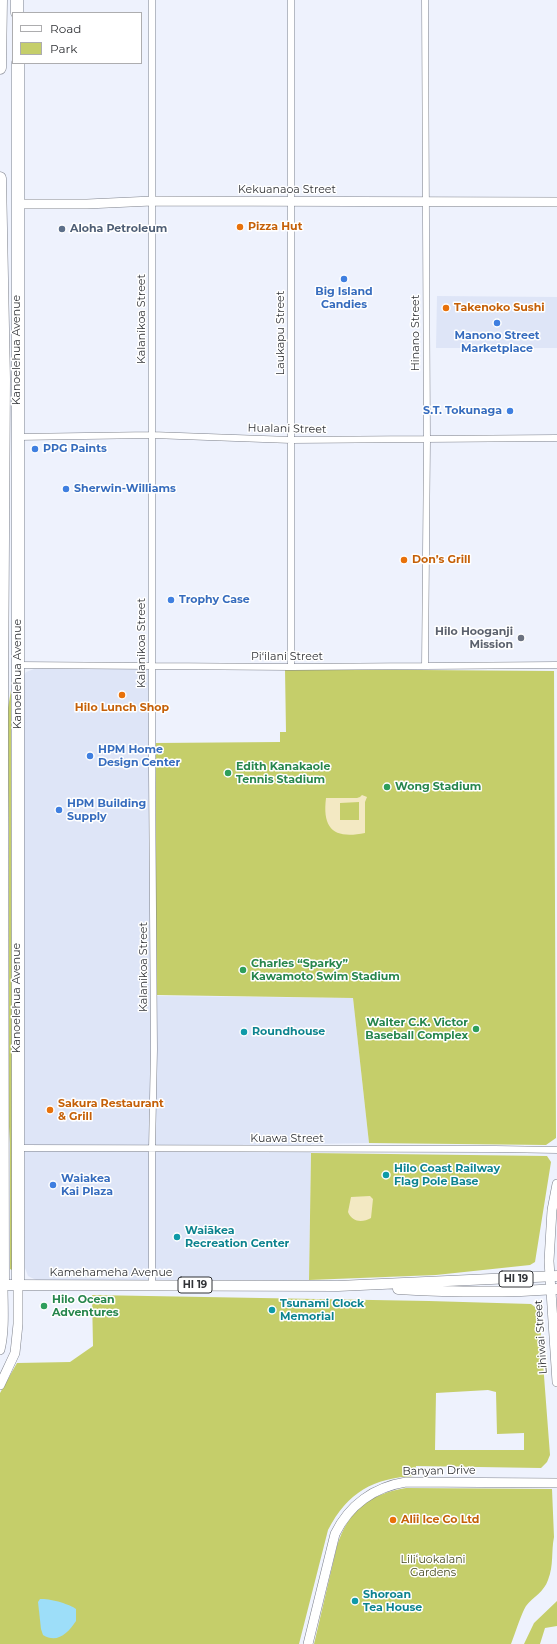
<!DOCTYPE html>
<html>
<head>
<meta charset="utf-8">
<style>
	body { margin:0 }
	#map { position:relative; width:557px; height:1644px; overflow:hidden; background:#eef2fd; font-family:Montserrat,sans-serif }
	canvas { display:block }
	.legend { position:absolute; left:12px; top:12px; width:130px; height:52px; box-sizing:border-box; background:#fff; border:1px solid #adadaf; margin:0; padding:5px 7px; list-style:none; font-size:12px; color:#313337 }
	.legend li { display:flex; align-items:center; gap:8px; height:20px }
	.legend b { width:20px; border:1px solid #adadaf }
</style>
</head>
<body>
<div id="map">
<canvas width="557" height="1644"></canvas>
<ul class="legend">
<li><b style="height:5px;background:#fff"></b>Road</li>
<li><b style="height:11px;background:#c5ce6a"></b>Park</li>
</ul>
</div>
<script>
const c = document.querySelector('canvas').getContext('2d');
c.lineJoin = 'round';
function paint(path, color) {
  c.fillStyle = color;
  c.fill(path, 'evenodd');
}
function strokePath(path, color, width, dash) {
  c.strokeStyle = color;
  c.lineWidth = width;
  c.lineCap = dash ? 'butt' : 'round';
  c.setLineDash(dash || []);
  c.stroke(path);
}
function write(font, color, halo, rows, align = 'center') {
  c.font = font + ' Montserrat,sans-serif';
  c.lineWidth = 3;
  c.setLineDash([]);
  c.textBaseline = 'middle';
  c.strokeStyle = halo;
  c.fillStyle = color;
  for (const [text, x, y, turn = 0] of rows) {
    c.save();
    c.translate(x, y);
    c.rotate((+turn || 0) * Math.PI / 180);
    c.textAlign = isNaN(turn) ? turn : align;
    if (halo) c.strokeText(text, 0, 0);
    c.fillText(text, 0, 0);
    c.restore();
  }
}
paint(new Path2D(`
	M437 296 557 297V348H436Z
	M148 668 152 996 353 998 369 1143 311 1144 309 1280H36L28 1276 25 1268 23 677 26 672 34 669Z`), '#dee5f7');
paint(new Path2D(`
	M285 669 554 671 556 1138 546 1145 369 1143 353 998 155 995 156 743 280 742V732H286Z
	M11 690 12 1270 10 1269V1143L7 1095 9 831 7 747 8 708Z
	M311 1153 547 1156 551 1162 535 1262 530 1265 436 1275 309 1280Z
	M92 1295 429 1301 531 1304 539 1310 550 1455 547 1462 541 1468 416 1466 415 1476C373 1478 348 1492 328 1530L299 1644H0V1393L17 1363 70 1362 93 1346ZM488 1390 496 1392 497 1434 524 1433V1450H435L436 1393Z
	M406 1488 552 1489 554 1537C551 1552 554 1565 548 1580 544 1592 533 1597 526 1606 521 1614 515 1634 511 1644H314L337 1546C348 1511 369 1494 406 1488Z
	M557 1601V1626L545 1628 540 1644H524L534 1623Z`), '#c5ce6a');
paint(new Path2D(`
	M362 795 367 797 365 802V833C335 839 322 830 326 798H357L360 797ZM359 802V820H340V803Z
	M370 1196 373 1199 371 1218C362 1223 352 1222 348 1212L351 1197Z`), '#f3e9c3');
paint(new Path2D(`
	M40 1599C49 1598 70 1604 76 1609V1621C68 1633 57 1644 43 1635L41 1629 38 1602Z`), '#9ddef9');
const street = new Path2D(`
	M152 0V772L154 1049 152 1149V1285
	M291 0V667
	M17 437 152 435 291 440 557 438
	M18 665 291 667 557 665
	M425 666 427 440 425 0
	M17 1148 495 1149 557 1150`);
const secondary = new Path2D(`
	M17 204H87L152 201 557 202
	M557 1184 552 1210 549 1261 557 1382
	M0 1285H3C3 1306 5 1330 0 1350
	M0 1385 15 1353 18 1324V1285
	M308 1644 335 1534C349 1505 374 1487 406 1482L557 1483`);
const primary = new Path2D(`
	M3 1285 338 1286 557 1276
	M398 1289C451 1292 504 1293 557 1289`);
const highway = new Path2D(`
	M17 0V13
	M18 63V1285
	M0 68 1 0
	M0 178 4 379 2 699 3 1285`);
strokePath(street, '#7d818b', 7);
strokePath(secondary, '#7d818b', 10);
strokePath(primary, '#7d818b', 11);
strokePath(highway, '#7d818b', 13);
strokePath(street, '#fff', 6);
strokePath(secondary, '#fff', 9);
strokePath(primary, '#fff', 10);
strokePath(highway, '#fff', 12);
for (const [x, y, r, color] of [
	[240,227,4,"#e8710a"],
	[62,229,4,"#5c6f8a"],
	[344,279,4,"#3f7fe0"],
	[446,308,4,"#e8710a"],
	[497,323,4,"#3f7fe0"],
	[510,411,4,"#3f7fe0"],
	[35,449,4,"#3f7fe0"],
	[66,489,4,"#3f7fe0"],
	[404,560,4,"#e8710a"],
	[171,600,4,"#3f7fe0"],
	[521,638,4,"#6b7280"],
	[122,695,4,"#e8710a"],
	[90,756,4,"#3f7fe0"],
	[228,773,4,"#2e9e5b"],
	[387,787,4,"#2e9e5b"],
	[59,810,4,"#3f7fe0"],
	[243,970,4,"#2e9e5b"],
	[476,1029,4,"#2e9e5b"],
	[244,1032,4,"#0f9aa8"],
	[50,1110,4,"#e8710a"],
	[386,1175,4,"#0f9aa8"],
	[53,1185,4,"#3f7fe0"],
	[177,1237,4,"#0f9aa8"],
	[44,1306,4,"#2e9e5b"],
	[272,1310,4,"#0f9aa8"],
	[393,1520,4,"#e8710a"],
	[355,1601,4,"#0f9aa8"]
]) {
  const dot = new Path2D();
  dot.arc(x, y, r, 0, 2 * Math.PI);
  c.fillStyle = color;
  c.fill(dot);
  strokePath(dot, '#fff', 1.5);
}
for (const [x, y, w] of [
	[516,1279,34],
	[195,1285,34]
]) {
  const box = new Path2D();
  box.roundRect(x - w / 2, y - 8, w, 16, 3);
  c.fillStyle = '#fff';
  c.fill(box);
  strokePath(box, '#313337', 1);
}
write('bold 10px', '#313337', null, [
	["HI 19",516,1279],
	["HI 19",195,1285]
]);
write('11px', '#313337', '#fff', [
	["Kekuanaoa Street",287,190],
	["Kalanikoa Street",142,319,-90],
	["Laukapu Street",281,333,-90],
	["Hinano Street",416,333,-90],
	["Kanoelehua Avenue",17,350,-90],
	["Hualani Street",287,429,1],
	["Kalanikoa Street",142,643,-90],
	["Pi‘ilani Street",287,657],
	["Kanoelehua Avenue",18,674,-90],
	["Kalanikoa Street",144,967,-90],
	["Kanoelehua Avenue",17,998,-90],
	["Kuawa Street",287,1139],
	["Kamehameha Avenue",111,1273],
	["Lihiwai Street",541,1337,-94],
	["Banyan Drive",439,1471,-1]
]);
write('bold 11px', '#c56008', '#fff', [
	["Pizza Hut",248,227],
	["Takenoko Sushi",454,308],
	["Don’s Grill",412,560],
	["Hilo Lunch Shop",122,708,"center"],
	["Sakura Restaurant",58,1104],
	["& Grill",58,1117],
	["Alii Ice Co Ltd",401,1520]
], 'left');
write('bold 11px', '#4e5e75', '#fff', [
	["Aloha Petroleum",70,229]
], 'left');
write('bold 11px', '#366cbe', '#fff', [
	["Big Island",344,292,"center"],
	["Candies",344,305,"center"],
	["Manono Street",497,336,"center"],
	["Marketplace",497,349,"center"],
	["S.T. Tokunaga",502,411,"right"],
	["PPG Paints",43,449],
	["Sherwin-Williams",74,489],
	["Trophy Case",179,600],
	["HPM Home",98,750],
	["Design Center",98,763],
	["HPM Building",67,804],
	["Supply",67,817],
	["Waiakea",61,1179],
	["Kai Plaza",61,1192]
], 'left');
write('bold 11px', '#5b616d', '#fff', [
	["Hilo Hooganji",513,632],
	["Mission",513,645]
], 'right');
write('bold 11px', '#27864d', '#fff', [
	["Edith Kanakaole",236,767],
	["Tennis Stadium",236,780],
	["Wong Stadium",395,787],
	["Charles “Sparky”",251,964],
	["Kawamoto Swim Stadium",251,977],
	["Walter C.K. Victor",468,1023,"right"],
	["Baseball Complex",468,1036,"right"],
	["Hilo Ocean",52,1300],
	["Adventures",52,1313]
], 'left');
write('bold 11px', '#0d838f', '#fff', [
	["Roundhouse",252,1032],
	["Hilo Coast Railway",394,1169],
	["Flag Pole Base",394,1182],
	["Waiākea",185,1231],
	["Recreation Center",185,1244],
	["Tsunami Clock",280,1304],
	["Memorial",280,1317],
	["Shoroan",363,1595],
	["Tea House",363,1608]
], 'left');
write('11px', '#45491e', '#fff', [
	["Liliʻuokalani",433,1560],
	["Gardens",433,1573]
]);
</script>
</body>
</html>
